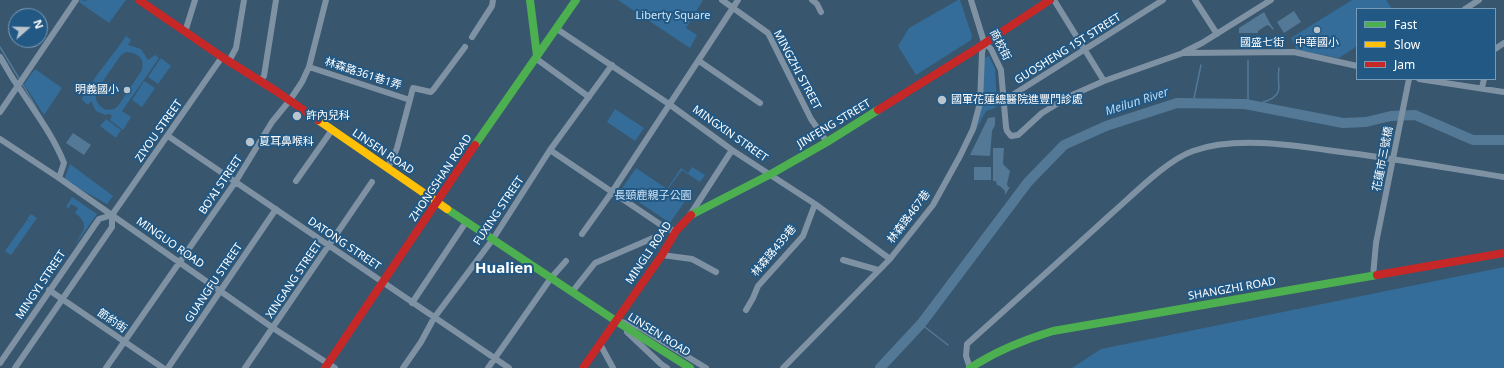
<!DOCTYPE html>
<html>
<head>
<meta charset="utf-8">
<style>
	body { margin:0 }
	#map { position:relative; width:1504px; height:368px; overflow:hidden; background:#38566e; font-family:"Noto Sans",sans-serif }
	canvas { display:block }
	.legend { position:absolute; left:1356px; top:8px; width:140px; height:72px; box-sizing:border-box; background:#225884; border:1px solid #7a9bb5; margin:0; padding:5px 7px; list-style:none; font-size:12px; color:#fff }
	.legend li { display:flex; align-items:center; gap:8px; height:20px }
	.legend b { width:20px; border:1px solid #7a9bb5 }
	.north { position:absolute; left:8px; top:8px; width:40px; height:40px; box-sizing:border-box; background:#225884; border:1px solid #7a9bb5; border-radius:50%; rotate:70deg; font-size:11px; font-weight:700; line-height:16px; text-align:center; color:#fff }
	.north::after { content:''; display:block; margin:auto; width:14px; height:18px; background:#b9c4cc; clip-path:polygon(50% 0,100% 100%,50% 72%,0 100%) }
</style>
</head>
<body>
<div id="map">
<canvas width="1504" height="368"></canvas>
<ul class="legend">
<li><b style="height:5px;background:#4caf50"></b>Fast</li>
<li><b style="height:5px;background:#ffc107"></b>Slow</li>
<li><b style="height:5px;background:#c62828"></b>Jam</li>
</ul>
<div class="north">N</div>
</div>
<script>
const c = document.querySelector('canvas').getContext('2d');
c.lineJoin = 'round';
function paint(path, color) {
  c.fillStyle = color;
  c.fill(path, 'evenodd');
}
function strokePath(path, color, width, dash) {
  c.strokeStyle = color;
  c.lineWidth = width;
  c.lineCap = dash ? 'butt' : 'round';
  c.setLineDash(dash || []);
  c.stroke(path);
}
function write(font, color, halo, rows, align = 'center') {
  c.font = font + ' "Noto Sans","Noto Sans TC",sans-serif';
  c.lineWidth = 4;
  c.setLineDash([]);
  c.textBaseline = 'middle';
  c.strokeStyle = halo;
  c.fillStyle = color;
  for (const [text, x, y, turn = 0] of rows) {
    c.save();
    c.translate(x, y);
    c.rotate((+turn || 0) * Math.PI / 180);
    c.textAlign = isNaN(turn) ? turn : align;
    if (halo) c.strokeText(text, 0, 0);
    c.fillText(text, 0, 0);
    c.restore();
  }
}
paint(new Path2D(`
	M80 0 86 1 87 0H126L109 23 79 2Z
	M618 0H703L686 28 697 35 690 48Z
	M958 0H960L972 36 971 40 916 75 898 46 909 28Z
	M1352 0H1386L1392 9H1357V46L1339 58 1297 50 1291 38Z
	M126 36 131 40 128 45 141 49 148 60 155 55 159 58 122 111 131 117 123 130 110 120 112 115 108 114 105 115 96 111 91 101 88 105 82 100C84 89 118 49 126 36ZM126 52C138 53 145 58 142 70L118 106 114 109 106 110C97 105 95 101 96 91L121 55Z
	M989 56 995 69 997 106 995 107V108L986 111 973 136C981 108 984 87 984 58Z
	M161 58 171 66 158 84 148 77Z
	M35 69 62 88 44 115 24 84Z
	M144 81 155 88 142 107 132 100Z
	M615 109 644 128 635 141 607 122Z
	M106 119 121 130 116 138 100 126Z
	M70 164 113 196 107 204 64 180Z
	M692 167 705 175 700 182 682 170 668 189 685 201 670 223 621 190 636 168 667 189 681 168 688 173Z
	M72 197 97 214 76 244C81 231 92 226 75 213L78 208 71 204 69 208 66 207Z
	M31 214 37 218 11 255 5 251 27 220 32 223 27 219Z
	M1504 267V368H1072L1101 349Z`), '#346d99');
paint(new Path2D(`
	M1294 11 1301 22 1284 33 1277 22Z
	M1264 12 1271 25 1269 26 1267 25 1258 31V33H1239V28Z
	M995 117V125L992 131 990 156 970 155 988 118Z
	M73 133 91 145 84 155 66 143Z
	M993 148H1004L1003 164 1010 171 1007 184 1008 187H1010L1005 195V191L1000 186 997 185 996 181H993Z
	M974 167H991V180H974Z`), '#537997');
strokePath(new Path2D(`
	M1270 25 1273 29
	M0 47 20 80
	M22 83 42 118
	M1193 103 1201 65
	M1248 105V60
	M1252 106C1262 102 1279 100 1279 87 1278 79 1278 76 1279 68
	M921 324 948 345`), '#537997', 1.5);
strokePath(new Path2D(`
	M880 368 921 324 1028 182 1064 145 1106 126 1177 103 1245 104 1343 123 1366 122 1391 116 1415 115 1473 140H1504`), '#537997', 10);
strokePath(new Path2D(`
	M722 0 768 33 811 119 827 142
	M812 0 817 4 821 12
	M971 0 984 42 991 49 1001 70 1006 127 1007 131 1011 136 1018 135 1042 113 1070 96 1104 81 1183 53 1294 52 1357 66
	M1054 0 1104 81
	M1195 0 1217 34
	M1465 9 1479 0
	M557 29 669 104 732 150 815 204 890 259
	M185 32 195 0
	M472 37 492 6 493 0
	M1495 49 1504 43
	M1184 52 1202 43 1271 0
	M0 57C6 66 11 77 18 86 34 111 53 135 64 163L59 178
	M538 60 589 97
	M229 61 236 48 244 0
	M699 61 760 103
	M309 67 410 100
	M1419 79 1504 92
	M260 81 264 76 276 0
	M1482 88 1484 79
	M1003 101 1163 0
	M0 112 76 0
	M168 136 509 368
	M0 139 59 178 273 328 335 368
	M550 150 667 229 676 231
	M385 166 391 163 397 148 413 88 431 92 433 90 465 47
	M296 181 332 130
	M112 215 222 57
	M690 215 732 150
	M582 234 612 192 738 0
	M662 255 692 259 716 272
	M843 260 878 270
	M1373 276 1376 243
	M49 290 163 368
	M572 292 595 263 660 235 667 229
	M412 303 466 222
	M746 310 753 298 758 286 803 236 815 204
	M621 322 639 327 706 368
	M627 332 661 364 667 368
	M600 344 613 368
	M0 363 99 219 112 215V227L15 368
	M106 368 236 181 272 122 290 100 302 82 309 67 326 0
	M168 368 276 209
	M245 368 372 182
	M403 368 421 342 434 318 493 239 550 150 612 65
	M488 368 551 278 566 261
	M783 368 890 259 933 205 960 156 973 129 980 103 982 53 984 42
	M970 368 966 356 967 344C1015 301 1063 258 1111 214 1133 195 1167 160 1193 151 1234 136 1292 145 1334 151 1391 158 1447 168 1504 177`), '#7f92a4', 6);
strokePath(new Path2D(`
	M530 0 537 56
	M475 145 576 0
	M447 209 616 321 690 368
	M691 215 771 174 827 142 878 110
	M970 368C996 351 1023 340 1053 331L1377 275`), '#4caf50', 8);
strokePath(new Path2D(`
	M318 120 447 209`), '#ffc107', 8);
strokePath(new Path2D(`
	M139 0 222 57 276 91 318 120
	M878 110 973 51 1050 0
	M1377 275 1504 253
	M325 368 475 145
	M583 368 662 255 676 231 691 215`), '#c62828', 8);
strokePath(new Path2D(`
	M1376 243 1409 79`), '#7f92a4', 6);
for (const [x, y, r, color] of [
	[1317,30,4,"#b9c4cc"],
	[127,90,4,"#b9c4cc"],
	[942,100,5,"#b9c4cc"],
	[297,116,5,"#b9c4cc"],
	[250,142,5,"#b9c4cc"]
]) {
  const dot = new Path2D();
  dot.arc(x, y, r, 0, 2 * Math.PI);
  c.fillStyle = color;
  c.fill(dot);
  strokePath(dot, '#225884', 1.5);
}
write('11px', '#cfe5f7', '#225884', [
	["Liberty Square",673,16],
	["長頸鹿親子公園",653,196]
]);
write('11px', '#fff', '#225884', [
	["國盛七街",1262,43],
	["商校街",1000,45,63],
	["GUOSHENG 1ST STREET",1068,49,-32],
	["MINGZHI STREET",797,70,62],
	["林森路361巷1弄",363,74,18],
	["JINFENG STREET",834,124,-31],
	["ZIYOU STREET",159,131,-55],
	["MINGXIN STREET",730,134,35],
	["LINSEN ROAD",383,152,34],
	["花蓮市三號橋",1383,159,-79],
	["ZHONGSHAN ROAD",441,178,-56],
	["BO'AI STREET",221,185,-56],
	["FUXING STREET",499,211,-56],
	["林森路467巷",909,217,-53],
	["MINGUO ROAD",170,243,35],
	["DATONG STREET",344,244,34],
	["林森路439巷",774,251,-50],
	["MINGLI ROAD",649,253,-56],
	["XINGANG STREET",294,280,-56],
	["GUANGFU STREET",214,283,-56],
	["MINGYI STREET",41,285,-56],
	["SHANGZHI ROAD",1232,289,-10],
	["節約街",112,321,34],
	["LINSEN ROAD",659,335,32]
]);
write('11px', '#fff', '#225884', [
	["中華國小",1317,43,"center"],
	["明義國小",119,90,"right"],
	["國軍花蓮總醫院進豐門診處",951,100],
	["許內兒科",306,116],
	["夏耳鼻喉科",259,142]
], 'left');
write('italic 12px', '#b6d7f0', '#225884', [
	["Meilun River",1137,102,-18]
]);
write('bold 15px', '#fff', '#225884', [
	["Hualien",504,269]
]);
</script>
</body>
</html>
